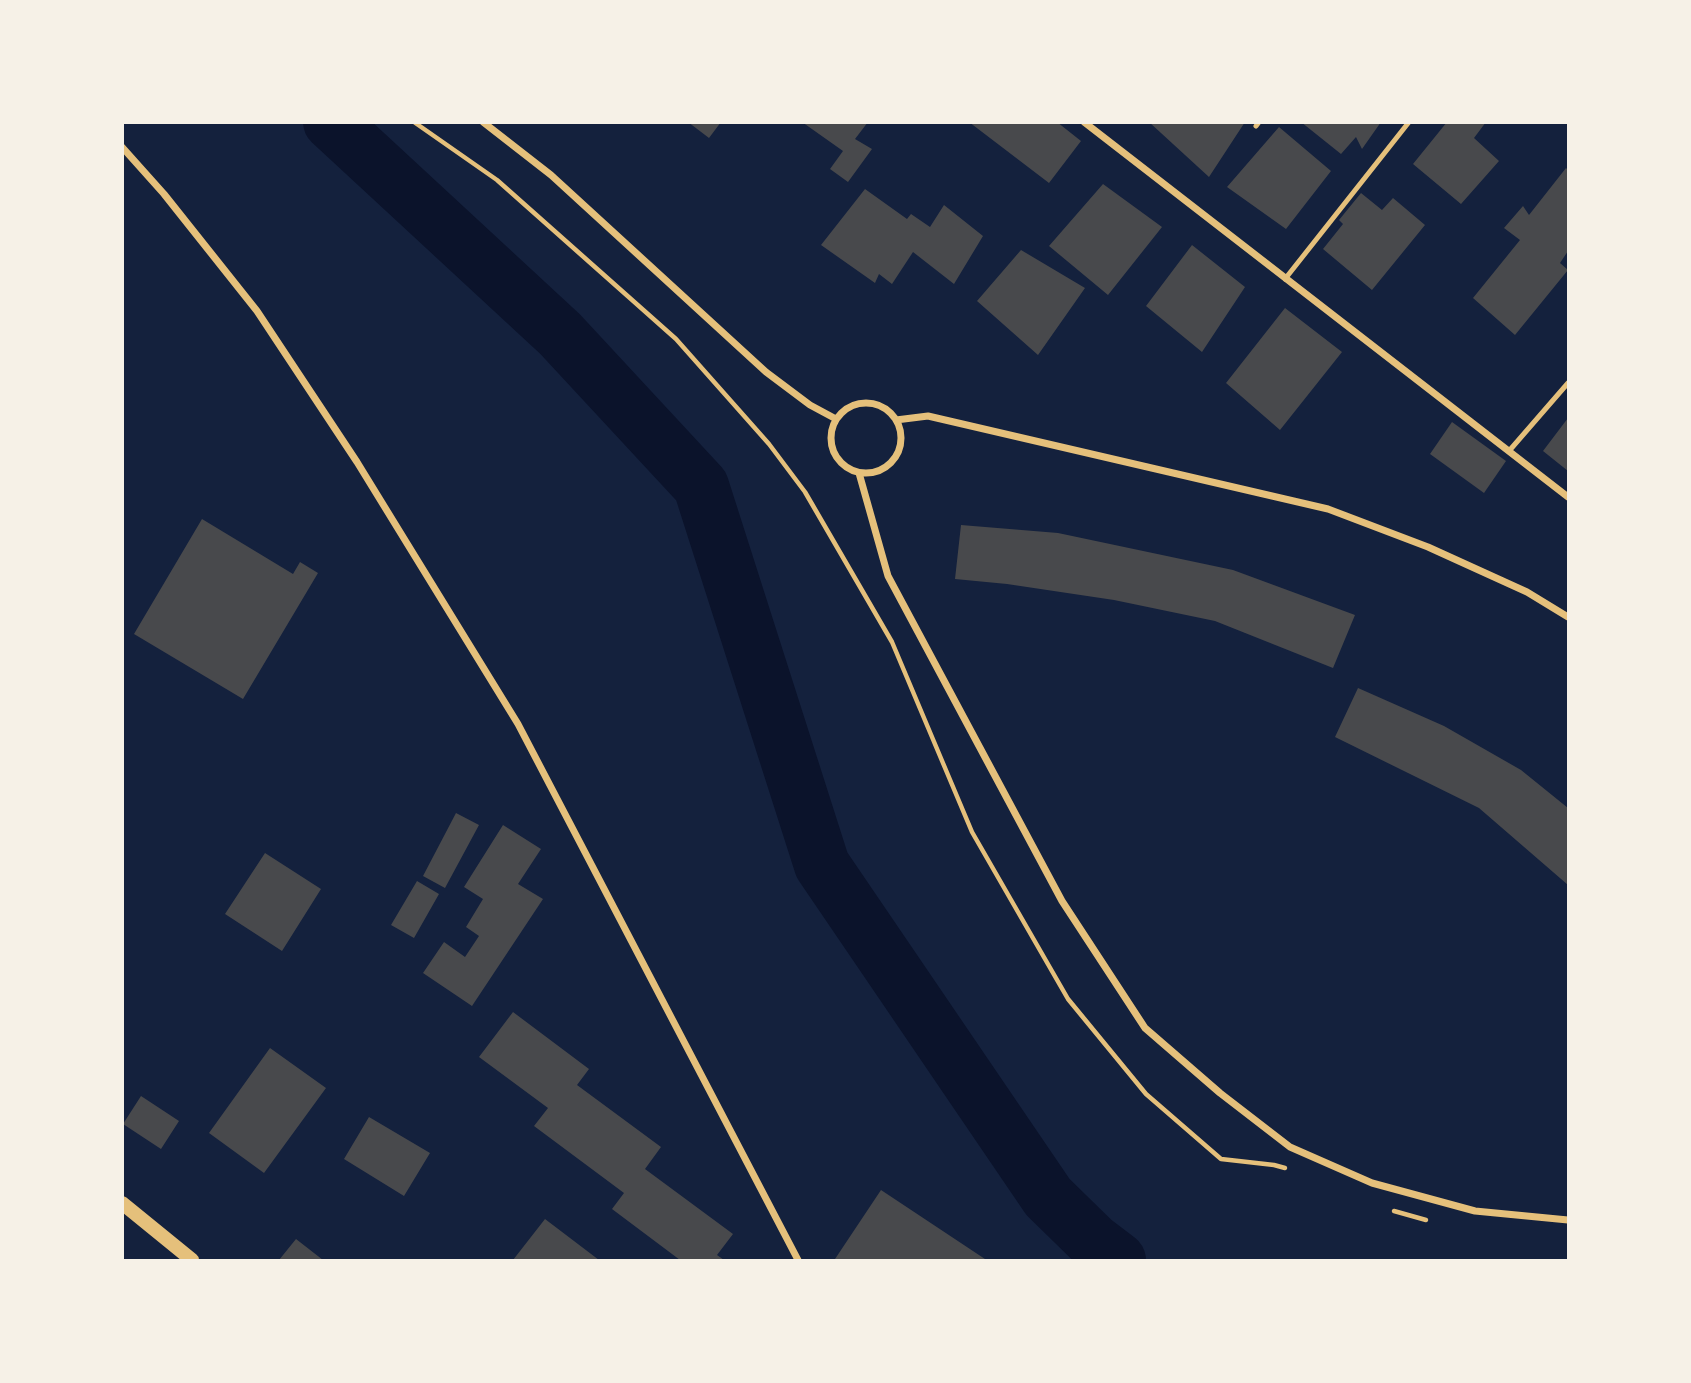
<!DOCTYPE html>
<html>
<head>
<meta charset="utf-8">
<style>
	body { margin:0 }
	#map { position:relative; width:1691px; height:1383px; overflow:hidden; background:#14213d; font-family:Figtree,sans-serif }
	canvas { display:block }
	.frame { position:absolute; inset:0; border:124px solid #f6f1e7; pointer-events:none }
</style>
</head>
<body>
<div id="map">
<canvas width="1691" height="1383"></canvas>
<div class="frame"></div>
</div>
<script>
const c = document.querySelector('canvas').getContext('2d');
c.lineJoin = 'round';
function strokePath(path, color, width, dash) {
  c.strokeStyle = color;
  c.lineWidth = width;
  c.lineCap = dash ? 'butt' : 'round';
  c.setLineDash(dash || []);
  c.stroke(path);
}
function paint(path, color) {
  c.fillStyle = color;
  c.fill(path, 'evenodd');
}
strokePath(new Path2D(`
	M331 122 560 334 701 486 822 865 1048 1197 1093 1241 1118 1260`), '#0b132b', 56);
paint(new Path2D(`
	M688 122H721L709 138Z
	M802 122H868L855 139 872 149 848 182 830 169 843 151Z
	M969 122H1057L1081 141 1049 183Z
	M1149 122H1245L1209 177Z
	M1301 122H1381L1362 149 1356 137 1341 154Z
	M1447 122H1486L1474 138 1499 161 1461 204 1413 164Z
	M1279 127 1331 171 1286 229 1227 187Z
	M1566 168 1568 170V251L1560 263 1568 270 1515 335 1473 298 1520 240 1504 228 1523 206 1529 215Z
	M1103 184 1162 227 1108 295 1049 246Z
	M865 189 907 219 911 214 930 227 944 205 983 236 954 284 913 252 892 284 879 274 875 283 821 245Z
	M1361 193 1382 210 1393 198 1425 225 1372 290 1323 249 1343 224 1339 220Z
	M1192 245 1245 287 1202 352 1146 306Z
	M1021 250 1085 288 1038 355 977 301Z
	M1285 308 1342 352 1280 430 1226 383Z
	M1568 418V471L1543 451Z
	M1452 422 1506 461 1484 493 1430 454Z
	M202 519 293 574 300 562 318 573 243 699 134 634Z
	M961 525 1058 533 1233 570 1355 615 1333 668 1215 621 1114 600 1007 584 955 579Z
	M1358 688 1444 726 1521 770 1568 808V885L1479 808 1335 737Z
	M456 813 479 825 445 888 423 876Z
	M503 825 541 849 518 884 543 899 472 1006 423 973 444 942 465 957 479 936 466 927 483 899 464 887Z
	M265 853 321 889 282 951 225 914Z
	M417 881 439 894 414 938 391 925Z
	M513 1012 589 1069 577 1085 661 1147 645 1169 733 1234 717 1255 724 1260H680L612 1209 624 1193 534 1126 548 1108 479 1057Z
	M270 1048 326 1088 264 1173 209 1133Z
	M141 1096 179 1121 161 1149 123 1124Z
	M369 1117 430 1153 404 1196 344 1159Z
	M881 1190 985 1259 984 1260 835 1259Z
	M545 1219 599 1260H513Z
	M296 1239 323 1260H279Z`), '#48494c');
strokePath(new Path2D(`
	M414 122 497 180 676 339 769 444 805 492 892 642 972 832 1068 999 1146 1094 1221 1159 1274 1165 1285 1168
	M1394 1211 1426 1220`), '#e5c07b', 4.5);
strokePath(new Path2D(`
	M1256 126 1259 122
	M1285 279 1409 122
	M1509 451 1568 383`), '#e5c07b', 5);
strokePath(new Path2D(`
	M483 122 551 175 766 372 810 405 836 419
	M1084 122 1568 497
	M122 147 164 194 257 311 357 462 518 724 798 1260
	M831 438a35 35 0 1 1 70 0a35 35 0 1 1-70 0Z
	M896 420 928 416 1328 509 1428 547 1527 592 1568 617
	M859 473 888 576 1062 901 1145 1028 1220 1093 1290 1147 1372 1183 1475 1211 1568 1220`), '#e5c07b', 7);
strokePath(new Path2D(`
	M122 1203 192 1260`), '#e5c07b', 14);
</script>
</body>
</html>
